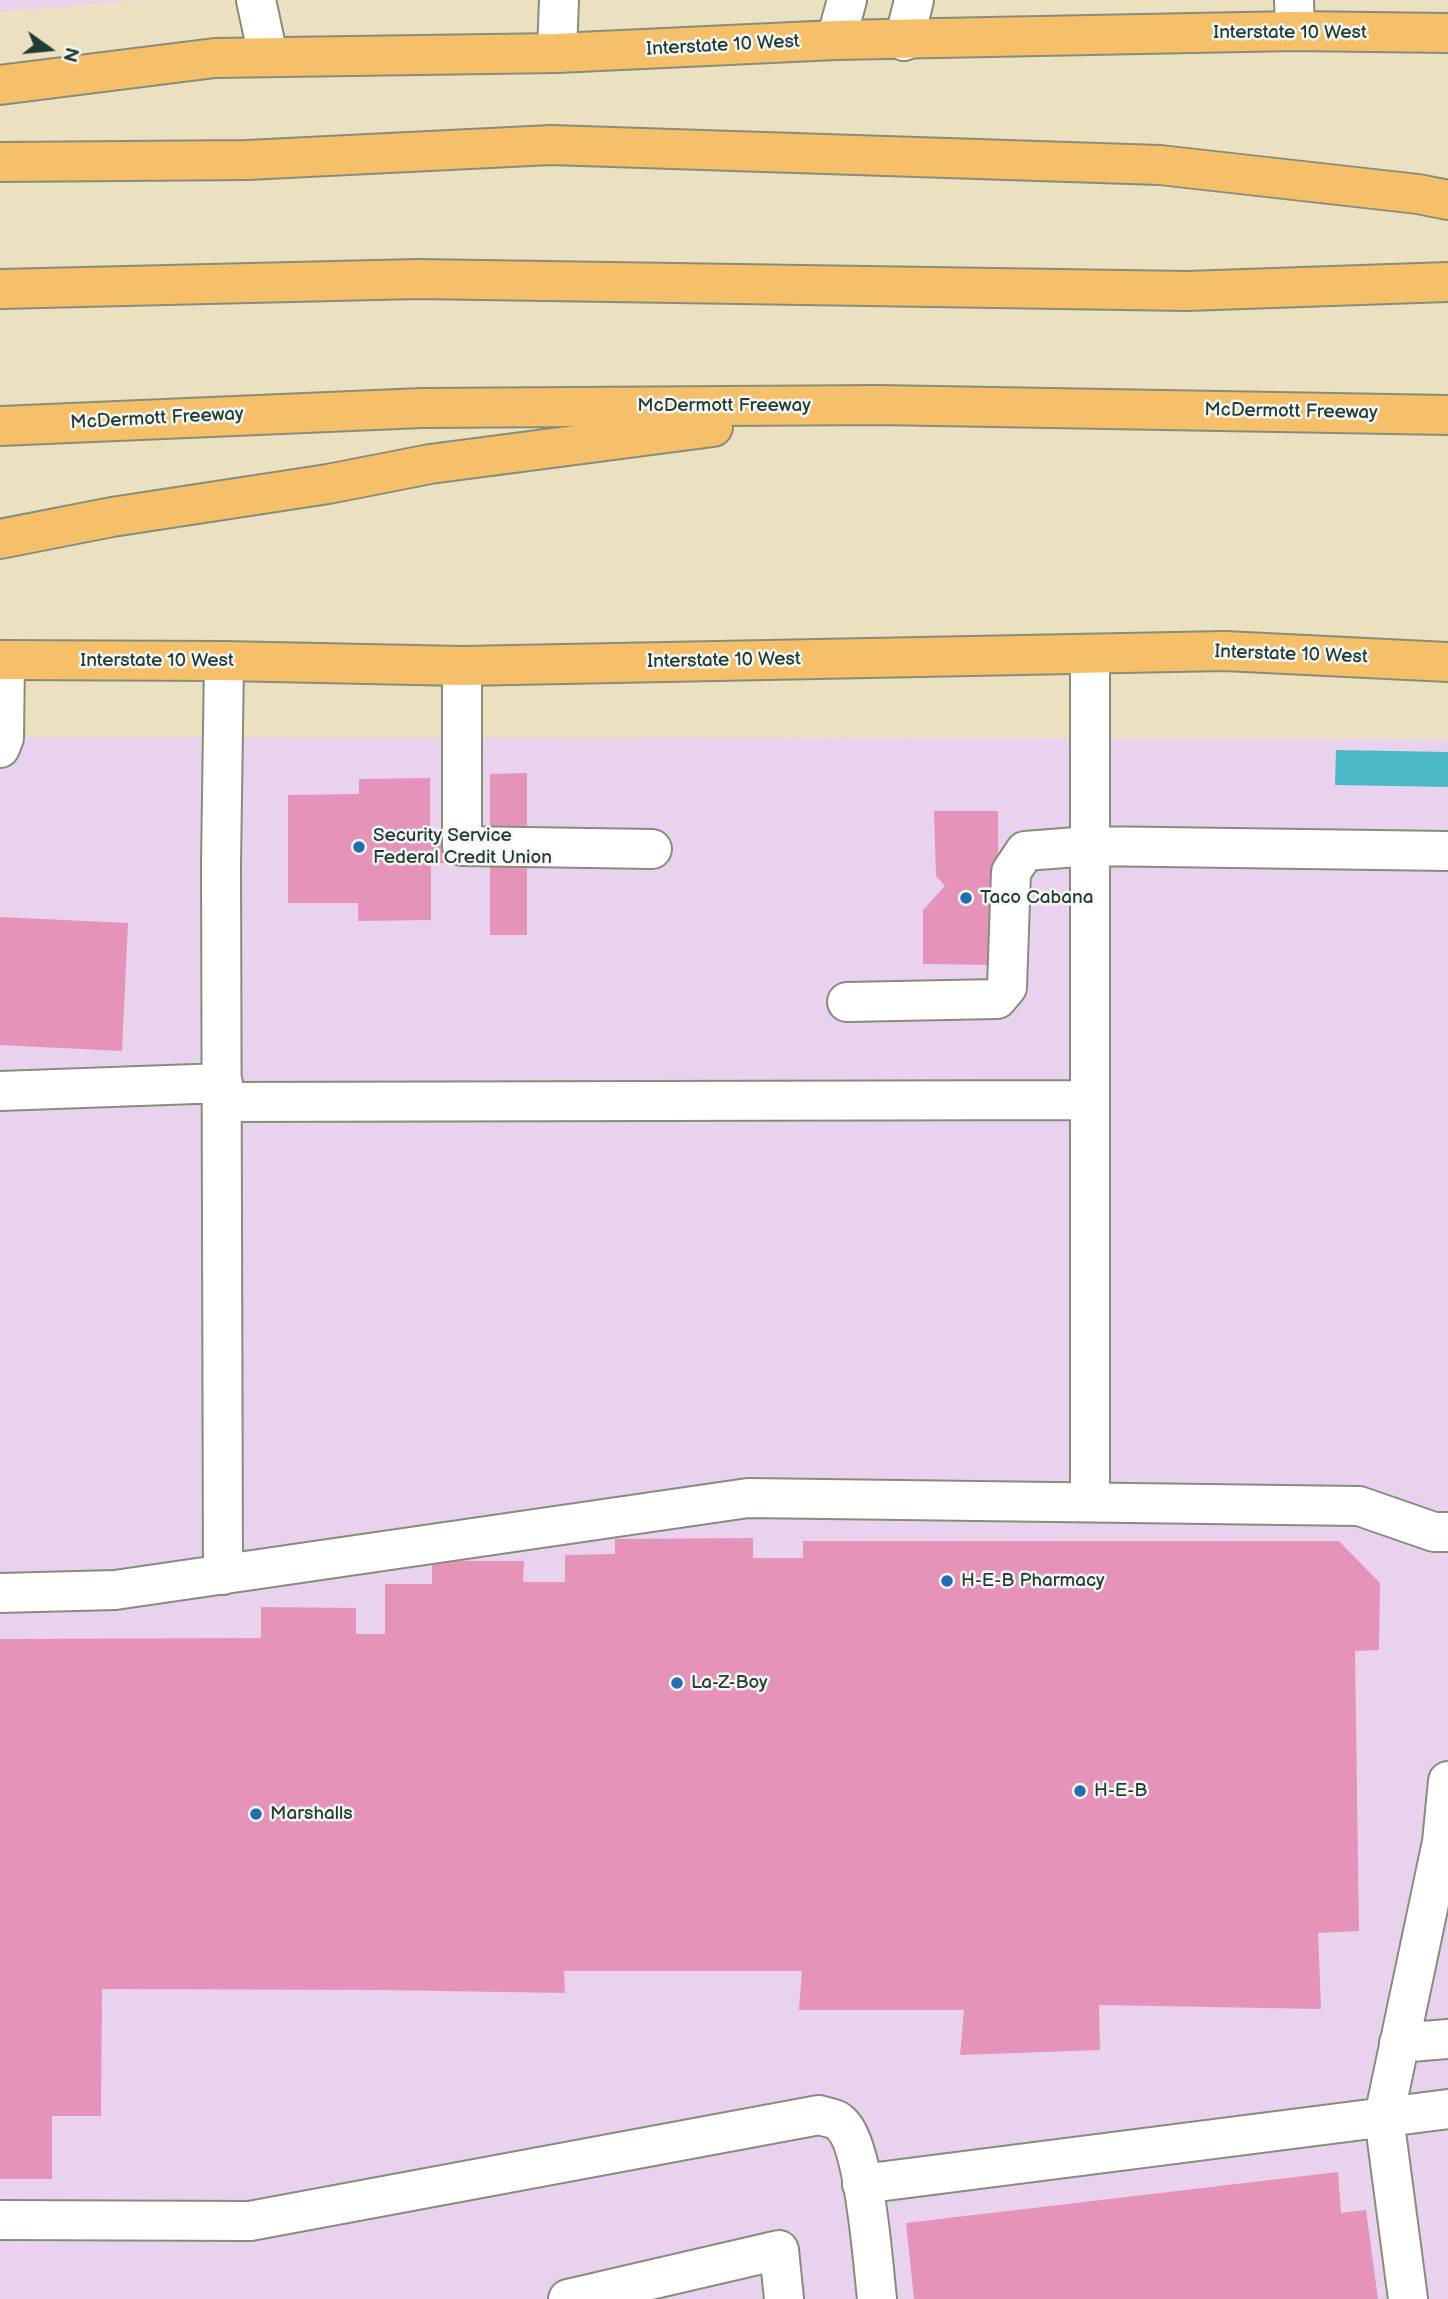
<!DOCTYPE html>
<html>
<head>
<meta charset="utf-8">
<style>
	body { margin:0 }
	#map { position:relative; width:1448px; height:2299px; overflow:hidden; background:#ebe0bf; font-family:"Balsamiq Sans",sans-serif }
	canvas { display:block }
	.north { position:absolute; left:14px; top:14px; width:70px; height:70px; -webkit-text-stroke:5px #f6f6f2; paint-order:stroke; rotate:105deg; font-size:19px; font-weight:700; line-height:28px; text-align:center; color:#1f3d34 }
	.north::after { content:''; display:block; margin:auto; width:24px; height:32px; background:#1f3d34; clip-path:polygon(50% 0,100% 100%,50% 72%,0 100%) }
</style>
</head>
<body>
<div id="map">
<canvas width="1448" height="2299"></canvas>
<div class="north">N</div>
</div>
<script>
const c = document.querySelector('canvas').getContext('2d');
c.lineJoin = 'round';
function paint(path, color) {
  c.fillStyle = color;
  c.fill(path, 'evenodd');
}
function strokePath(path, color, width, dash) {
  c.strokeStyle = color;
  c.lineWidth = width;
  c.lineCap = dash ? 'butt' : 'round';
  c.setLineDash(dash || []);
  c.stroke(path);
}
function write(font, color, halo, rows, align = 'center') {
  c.font = font + ' "Balsamiq Sans",sans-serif';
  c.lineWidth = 5;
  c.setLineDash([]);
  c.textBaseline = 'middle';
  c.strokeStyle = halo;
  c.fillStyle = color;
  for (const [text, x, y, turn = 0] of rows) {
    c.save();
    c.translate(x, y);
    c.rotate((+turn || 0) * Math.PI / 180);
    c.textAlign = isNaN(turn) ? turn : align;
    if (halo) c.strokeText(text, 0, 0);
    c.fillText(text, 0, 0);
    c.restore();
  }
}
paint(new Path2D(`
	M0 0H139L0 12Z
	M0 737 1448 739V2299H0Z`), '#e9d2ed');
paint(new Path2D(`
	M1336 750 1448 752V787L1335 785Z`), '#4bb9c5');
paint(new Path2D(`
	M527 773V935H490V863H431V920L358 921V903H288V795L359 794V779L430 778V830H490V774Z
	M934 811H998V885H1029V925H997L996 965 923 964V910L945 886 936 876Z
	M0 917 128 923 122 1051 0 1045Z
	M753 1538V1558H803V1541H1339L1380 1583 1379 1650 1355 1651 1359 1931 1318 1933 1321 2009 1099 2005 1100 2050 960 2055 964 2010H799L802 1971H564L565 1993 382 1990 102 1989 101 2116H52V2179H0V1639L261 1638V1607L356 1608V1634H385V1584H432V1561H524L523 1582H565V1555L615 1554V1539Z
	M1338 2172 1341 2213 1366 2210 1378 2299H914L906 2223Z`), '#e693ba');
const minor = new Path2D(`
	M256 0 268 56
	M1294 0 1295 31
	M836 40 847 0
	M904 41 914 0
	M557 53 559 0
	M462 666V846L652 849
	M0 748 4 738 5 660
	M847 1002 997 999 1007 987 1011 872 1025 851 1090 846 1448 851
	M0 1091 223 1083
	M223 1102 1090 1100
	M1090 1502V654
	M223 1575 221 864 224 661
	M0 1593 115 1590 748 1498 1359 1506 1434 1532H1448
	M1399 2043 1448 2039
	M862 2184 1448 2109
	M0 2220 250 2221 819 2115C825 2117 835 2118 839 2122 865 2141 873 2264 877 2299
	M568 2299 779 2250 784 2299
	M1408 2299 1384 2117 1442 1842 1448 1781`);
const major = new Path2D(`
	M0 85 215 58 557 53 836 40 1295 31 1448 33
	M0 660 224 661 462 666 1225 651 1448 662`);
const highway = new Path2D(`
	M0 162 247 160 551 145 1160 165 1418 194 1448 200
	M0 289 418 279 1187 291 1448 282
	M0 426 422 408 879 405 1448 415
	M0 539 112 517 328 484 430 464 713 427`);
strokePath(minor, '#858e7a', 42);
strokePath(major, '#858e7a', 42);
strokePath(highway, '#858e7a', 42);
strokePath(minor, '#fff', 38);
strokePath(major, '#f6c06b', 38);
strokePath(highway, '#f6c06b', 38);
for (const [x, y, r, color] of [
	[359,847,7,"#1f6fb2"],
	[966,898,7,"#1f6fb2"],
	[947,1581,7,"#1f6fb2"],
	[677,1683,7,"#1f6fb2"],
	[1080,1791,7,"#1f6fb2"],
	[256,1814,7,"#1f6fb2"]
]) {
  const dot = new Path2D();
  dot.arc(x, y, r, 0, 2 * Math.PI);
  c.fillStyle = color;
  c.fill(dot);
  strokePath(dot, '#f6f6f2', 2.5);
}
write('19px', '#1f3d34', '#f6f6f2', [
	["Interstate 10 West",1290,33],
	["Interstate 10 West",723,46,-3],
	["McDermott Freeway",724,406],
	["McDermott Freeway",1291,412,1],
	["McDermott Freeway",157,419,-3],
	["Interstate 10 West",1291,655,2],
	["Interstate 10 West",157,661],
	["Interstate 10 West",724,661,-1]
]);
write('19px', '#1f3d34', '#f6f6f2', [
	["Security Service",373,836],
	["Federal Credit Union",373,858],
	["Taco Cabana",980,898],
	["H-E-B Pharmacy",961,1581],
	["La-Z-Boy",691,1683],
	["H-E-B",1094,1791],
	["Marshalls",270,1814]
], 'left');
</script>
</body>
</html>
